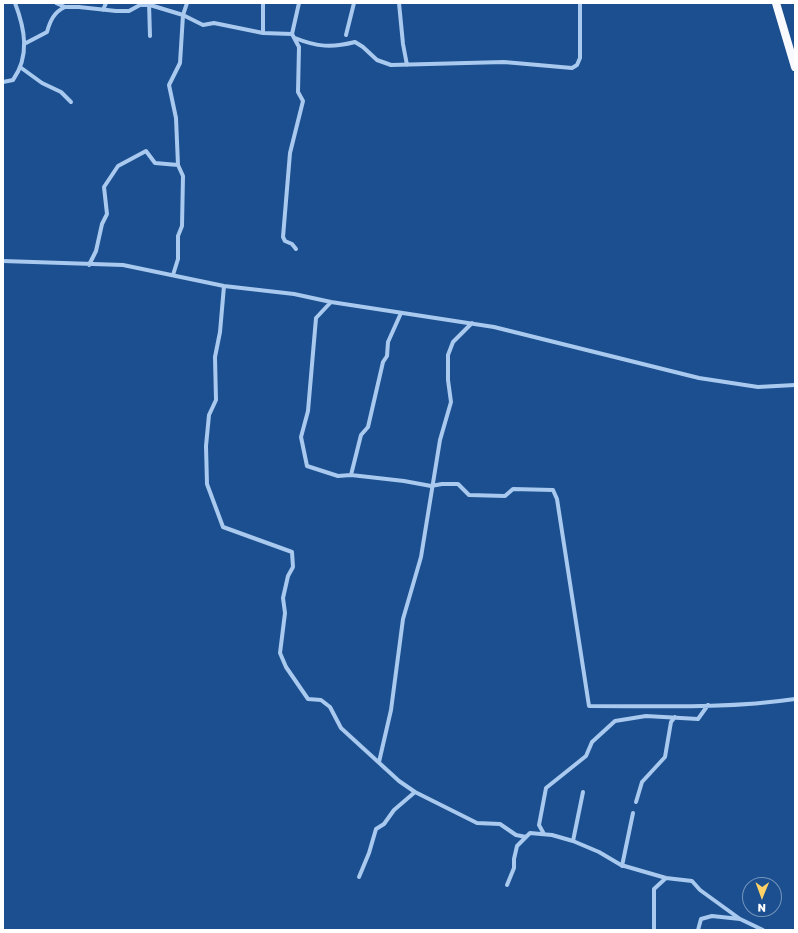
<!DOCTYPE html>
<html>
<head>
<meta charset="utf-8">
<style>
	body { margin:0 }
	#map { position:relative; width:798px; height:933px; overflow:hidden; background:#1b4f8f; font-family:"Golos Text",sans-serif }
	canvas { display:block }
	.frame { position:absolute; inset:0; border:4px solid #fff; pointer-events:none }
	.north { position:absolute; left:742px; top:877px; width:40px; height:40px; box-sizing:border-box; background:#1b4f8f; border:1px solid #7695bc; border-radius:50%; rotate:181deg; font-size:11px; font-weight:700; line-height:16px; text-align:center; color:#fff }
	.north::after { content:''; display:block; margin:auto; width:14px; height:18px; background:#ffd166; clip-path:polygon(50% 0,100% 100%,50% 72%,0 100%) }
</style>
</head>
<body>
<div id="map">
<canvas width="798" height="933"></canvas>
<div class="frame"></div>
<div class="north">N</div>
</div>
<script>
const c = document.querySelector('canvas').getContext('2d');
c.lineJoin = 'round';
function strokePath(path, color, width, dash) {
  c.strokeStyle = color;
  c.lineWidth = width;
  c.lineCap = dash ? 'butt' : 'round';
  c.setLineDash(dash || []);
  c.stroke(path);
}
strokePath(new Path2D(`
	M56 3 65 7H79L116 11H129L140 5H150L183 15 203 25 214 23 263 33 292 34
	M149 3 150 36
	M263 3V33
	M399 3 403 44 407 65
	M103 10 106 3
	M346 35 354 3
	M295 38C317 47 332 48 355 42L363 47 377 60 391 65 504 62 572 68 577 65 580 58V3
	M26 43 47 32C50 21 54 12 65 7
	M20 67 42 83 61 92 71 102
	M3 82 13 80C30 56 25 29 15 3
	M296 249 292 244 285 241 283 237 290 153 303 101 298 92 299 47 292 34 299 3
	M3 261 123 265 224 286 294 294 331 302 494 327 699 378 758 387 795 385
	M89 265 96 251 102 224 107 214 104 187 118 166 146 151 155 163 178 165
	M173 275 178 259V236L182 226 183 176 178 165 176 118 169 85 180 63 183 15 187 3
	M224 286 220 332 215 357 216 400 209 415 206 446 207 484 223 527 292 552 293 567 288 576 283 598 285 613 280 653 286 667 308 699 321 700 330 707 341 728 399 781 415 792 477 823 500 824 516 835 526 837
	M331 302 316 318 308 411 301 437 307 466 338 476 351 475 404 481 431 486 442 484H458L469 495 505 496 513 489 553 490 557 499 589 706C657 706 727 709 795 699
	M351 475 361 435 368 427 383 362 387 356 388 342 401 313
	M379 762 391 710 403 619 421 557 440 440 451 402 448 380V355L453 342 472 323
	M636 802 642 782 665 757 671 722 675 717
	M544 834 539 825 546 788 586 756 592 742 615 721 646 716 698 719 708 705
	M573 841 583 792
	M622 866 633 813
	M359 877 369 853 376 829 384 824 394 810 415 792
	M507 885 514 868V859L517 846 530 833 552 835 573 841 599 852 621 865 666 878 692 881 700 890 740 919 763 930
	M654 930V889L666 878
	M698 930 701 919 712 916 740 919`), '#a9c9ee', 4);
strokePath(new Path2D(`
	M776 3 795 67`), '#f8faff', 8);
</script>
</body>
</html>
